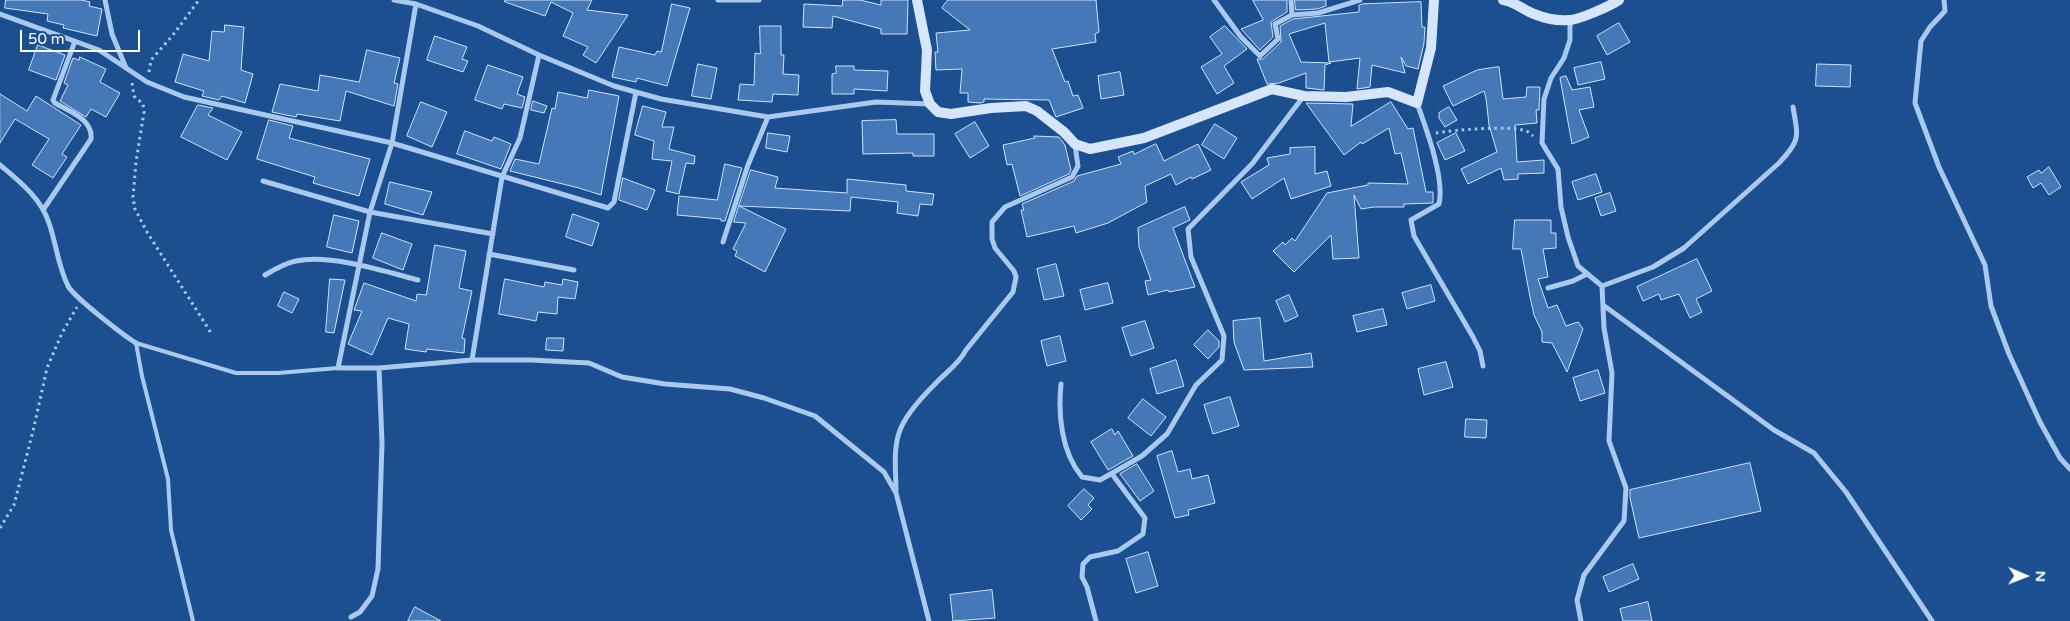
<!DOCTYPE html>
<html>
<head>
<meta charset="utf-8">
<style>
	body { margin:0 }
	#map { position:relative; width:2070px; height:621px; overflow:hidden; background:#1b4f8f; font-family:"Varela Round",sans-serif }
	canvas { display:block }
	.north { position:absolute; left:2000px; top:551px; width:50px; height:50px; -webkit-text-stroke:4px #1b4f8f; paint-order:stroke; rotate:91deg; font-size:14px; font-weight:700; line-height:20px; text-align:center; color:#fff }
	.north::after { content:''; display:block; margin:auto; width:18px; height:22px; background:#fff; clip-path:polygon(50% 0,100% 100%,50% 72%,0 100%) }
	.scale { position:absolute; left:20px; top:30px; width:120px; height:22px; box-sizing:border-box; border:2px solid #fff; border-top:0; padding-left:6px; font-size:15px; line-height:18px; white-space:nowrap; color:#fff; -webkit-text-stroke:4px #1b4f8f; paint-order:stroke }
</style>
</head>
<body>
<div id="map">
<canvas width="2070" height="621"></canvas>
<div class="north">N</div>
<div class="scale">50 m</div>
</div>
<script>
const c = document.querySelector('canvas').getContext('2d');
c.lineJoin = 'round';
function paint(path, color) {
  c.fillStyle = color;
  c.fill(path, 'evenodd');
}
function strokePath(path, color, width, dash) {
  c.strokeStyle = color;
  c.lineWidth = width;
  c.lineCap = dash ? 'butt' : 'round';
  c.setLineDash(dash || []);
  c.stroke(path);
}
const building = new Path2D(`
	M6 0H81L90 2 89 6 102 9 97 36 63 28 64 25 47 21 48 14 5 8Z
	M505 0H592L587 10 628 15 596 63 583 55 588 47 563 36 573 13 551 2 545 16 505 2Z
	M843 0H860L881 5V0H908L907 34H881V29L833 16 832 28 803 27 804 4 842 6Z
	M948 0H1096L1099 32 1095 34 1096 42 1052 49 1065 82 1068 81 1073 96 1078 95 1083 108 1056 117 1049 100 984 99V102L980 103 968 102V93H960L962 69 936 70 935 52H938L936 33 970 30 942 8Z
	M1253 0H1287V12L1271 22 1273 37 1260 50 1241 29 1263 20Z
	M1295 0H1326V6L1317 9 1296 10Z
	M1421 2 1422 27H1425L1424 43 1418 69 1406 66 1401 57 1405 73 1372 65 1370 87 1357 89 1360 58 1329 62 1325 23 1289 34 1301 62 1331 63 1325 65 1324 90 1306 88V73L1279 83 1267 84 1257 59H1263L1281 42 1280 26 1293 19 1359 12V5L1362 4Z
	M672 4 690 8 667 86 637 78 636 82 612 77 619 47 655 55 657 51 661 52Z
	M1619 23 1630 42 1607 55 1597 36Z
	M225 25 244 27 241 70 253 74 245 103 222 96 219 100 202 96 204 91 175 82 183 54 209 61 212 31 224 32Z
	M760 26H781V55H784L783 74 799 75 798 95 773 94 772 102 738 100 740 84 754 85 755 53 760 54Z
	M1225 26 1247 49 1224 66 1234 83 1217 94 1201 67 1222 54 1210 37Z
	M435 36 467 47 462 59 468 61 463 72 427 60Z
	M38 45 65 55 56 80 29 70Z
	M367 50 400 58 394 83 398 84 394 106 346 91 340 121 297 114 296 117 272 112 280 84 318 91 320 75 359 82Z
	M80 57 106 69 100 82 120 93 106 117 91 109 86 117 60 101 68 85 64 83 73 58 79 60Z
	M1601 62 1605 79 1578 85 1574 68Z
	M698 64 717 68 711 99 692 96Z
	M1817 64 1851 65 1850 87 1816 86Z
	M488 65 523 77 517 94 525 97 522 108 504 104 502 109 475 100Z
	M836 66H854V70L888 71 887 91 854 89V94H832V74L836 73Z
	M1499 67 1503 99 1526 97 1527 87H1540L1539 110H1536L1537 123 1515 125 1517 162 1544 160V173L1518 174V179L1504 180 1501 168 1468 184 1461 169 1497 152 1489 125 1486 98 1484 91 1453 106 1443 86 1477 70Z
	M1120 72 1124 95 1101 99 1098 76Z
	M1566 76 1572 90 1590 87 1594 107 1579 110 1589 137 1572 144 1560 78Z
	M589 90 619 96 601 195 579 188 510 171 515 159 539 164 552 108 555 109 558 92 587 98Z
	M0 94 27 111 36 96 81 125 62 154 67 157 53 178 32 165 49 139 15 119 0 143Z
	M533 101 547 106 544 113 531 110Z
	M421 102 447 112 432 147 407 136Z
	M1391 102 1408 129 1413 128 1426 192H1433V203L1404 204V207H1374L1361 209 1354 195 1359 258 1333 259 1331 235 1294 272 1273 251 1283 242 1285 245 1292 238 1295 241 1327 193 1368 185V183L1408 184 1401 153 1395 154 1389 128 1362 144 1361 142 1344 155 1306 103 1353 104 1351 126Z
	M198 105 213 108 208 115 242 132 227 160 181 137Z
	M643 106 666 112 662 127H674L669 149 695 156 694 164 686 163 679 194 666 191 672 161 652 159 654 141 635 135Z
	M1449 107 1457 120 1445 127 1439 118V113Z
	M269 120 293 126 289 138 370 159 359 196 313 183 315 177 257 159Z
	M896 120 897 134H934V156H913V153L863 154 862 121Z
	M975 122 989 146 970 158 955 134Z
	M1215 124 1237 138 1224 159 1202 145Z
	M465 131 492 141 494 137 511 144 501 169 457 154Z
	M768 133 790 136 787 152 766 148Z
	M1456 133 1465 151 1445 160 1437 143Z
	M1034 136 1059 137 1065 145 1071 170 1069 174 1020 196 1012 164 1007 165 1003 145 1035 138Z
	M1156 144 1164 161 1198 144 1211 170 1192 179 1191 177 1176 185 1171 174 1145 186 1147 202 1108 223 1076 233 1074 226 1027 237 1021 210H1024L1022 204 1074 181 1077 176 1121 164 1118 157 1133 151 1134 154Z
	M1315 147V174L1327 171 1331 186 1291 199 1284 178 1252 199 1241 182 1269 165 1267 158 1290 154V148Z
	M725 164 742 168 725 221H721V219L677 215 679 196 717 200Z
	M2049 167 2061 187 2049 195 2041 183 2033 188 2027 177 2039 170 2041 173Z
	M751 170 778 177 775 188 847 193V179L906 185V191L934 194 932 205 920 204 918 216 897 213 898 202 851 197 850 211 739 206Z
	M1596 174 1602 192 1578 200 1572 182Z
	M623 178 655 190 647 210 619 200Z
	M390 182 432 192 423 215 385 204Z
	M1610 193 1616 211 1601 216 1595 198Z
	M739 206 786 229 765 272 735 256 737 251 733 249 746 223 734 222Z
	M1185 207 1190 220 1173 228 1195 287 1169 292 1168 290 1148 295 1145 281 1151 280 1139 247 1138 228Z
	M573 214 599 223 592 246 566 237Z
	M334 215 359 221 352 253 327 247Z
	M1515 220H1551V233H1556V248L1543 249 1548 277 1538 279 1548 308 1557 305 1566 326 1578 322 1583 329 1567 372 1552 343 1542 342V332L1534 315 1530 297 1521 249H1513Z
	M382 233 412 244 403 270 373 258Z
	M435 245 466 251 459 288 472 291 462 338 465 339 464 353 427 349 426 352 405 349 409 324 388 318 372 355 348 344 362 311 354 310 364 283 416 301 417 294 426 295Z
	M1697 259 1712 291 1696 299 1702 312 1690 318 1679 294 1661 300 1659 294 1643 301 1637 287Z
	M1056 264 1064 296 1044 300 1037 269Z
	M330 279 345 280 334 333 326 332Z
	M505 279 544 287 545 282 562 285 563 279 578 282 575 299 558 297 557 314 538 312 536 321 499 314Z
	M1108 283 1113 303 1085 310 1080 290Z
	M1431 285 1435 301 1407 309 1402 293Z
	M284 292 299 299 292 313 278 306Z
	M1289 295 1298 316 1285 322 1276 301Z
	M1383 309 1387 325 1357 332 1353 316Z
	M1260 318 1264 361 1311 353 1313 367 1244 370 1234 342 1233 321Z
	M1145 321 1154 348 1131 356 1122 328Z
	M1208 330 1219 341V347L1208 359 1194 345Z
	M1060 336 1066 361 1047 366 1041 341Z
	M547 338H564L563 351 546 350Z
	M1176 360 1184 386 1157 394 1150 369Z
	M1446 362 1453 387 1424 395 1418 369Z
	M1598 370 1605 393 1580 401 1573 378Z
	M1230 397 1239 426 1213 434 1204 405Z
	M1143 399 1166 417 1151 436 1128 418Z
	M1466 419 1487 420 1486 438 1465 437Z
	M1112 429 1115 435 1118 431 1133 456 1108 470 1091 442Z
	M1172 451 1178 472 1190 469 1192 479 1208 475 1215 503 1188 510 1189 515 1175 518 1157 456Z
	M1750 463 1761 511 1639 538 1630 498V490Z
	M1137 464 1154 491 1140 501 1120 474Z
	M1084 489 1094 498 1088 505 1092 509 1081 520 1068 506Z
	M1148 552 1158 586 1136 593 1126 559Z
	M1633 564 1639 579 1609 592 1603 577Z
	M992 590 995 618 953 621 950 595Z
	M1648 602 1652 621H1623L1620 609Z
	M415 607 441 621H408Z`);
paint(building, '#4478b7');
strokePath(building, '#cfe3fa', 1);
strokePath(new Path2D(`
	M149 72 151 60 173 35 199 0
	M132 83 134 96 143 104 144 112 136 162 133 197 135 209 147 232 211 333
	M1436 133C1454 130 1511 125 1526 131 1529 132 1531 134 1533 136
	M0 528 14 505 34 427 47 368 62 333 77 307`), '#a9c9ee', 3, [2.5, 4]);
strokePath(new Path2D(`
	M193 621 171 530 168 479 142 376 136 343 236 373H278L338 368`), '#a9c9ee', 4);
strokePath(new Path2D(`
	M105 0 112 34 126 68
	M394 0 416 4 478 26 539 55 614 86 661 99 768 117 876 102 929 104
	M718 0H759
	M1214 0 1241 37 1260 56 1278 39 1275 24 1292 15 1318 13 1360 0
	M1291 0 1292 15
	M1944 0 1945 11 1930 27 1921 41 1915 103 1939 167 1985 265 1991 306 2009 354 2040 422 2060 458 2070 469
	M416 4 392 143 370 212 338 368H379L472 360H531L589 363 622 377 665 384 730 389 764 398 815 416 884 472 896 493 929 621
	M0 14 99 50 147 82 184 97 392 143 608 208 614 202 636 92
	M1570 21V40L1564 58 1551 78 1544 99 1542 143 1558 169 1561 207 1568 237 1578 266 1602 286 1604 328 1612 373 1609 441 1626 488 1624 521 1584 575 1577 600 1581 621
	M1417 103C1426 128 1445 179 1439 204L1411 220 1414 236 1473 337 1480 351 1483 366
	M0 165C19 181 41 198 49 223 56 243 58 266 68 286 74 297 123 335 136 343
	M263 181 370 212 493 234
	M43 210 91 139C93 119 70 112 55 103L53 100 75 41
	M723 242 748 165 768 117
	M489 254 574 270
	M265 275C275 269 285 263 296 261 330 254 384 271 418 280
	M1602 286 1653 267 1684 248 1779 163C1801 140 1798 137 1793 107
	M1548 288 1573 281 1587 274
	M1603 305 1774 430 1814 453 1846 492 1932 621
	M472 360 502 177 520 138 539 55
	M1061 384C1058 414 1061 452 1082 477L1100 480 1142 456 1167 434 1196 385 1222 360 1224 336 1191 257 1188 229 1252 164 1303 97
	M896 491C896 472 893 451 899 433 904 416 922 397 935 384 946 372 959 364 966 350L1013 292 1016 277 1014 271 995 248 992 239V222L1005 207 1072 177 1078 166 1075 145
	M351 617 360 612 372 596 378 569 382 443 379 368
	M1096 621 1087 587 1082 577 1083 564 1090 557 1118 551 1143 534 1145 518 1112 474`), '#a9c9ee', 5);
strokePath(new Path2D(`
	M917 0 927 50 925 91 930 104 938 112 951 114 991 108 1026 106 1037 111 1064 132 1075 144 1090 149 1144 138 1272 89 1304 96 1346 97 1388 92 1417 103 1431 48 1434 0
	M1503 0C1516 2 1523 10 1534 14 1544 18 1558 21 1569 20 1579 20 1610 6 1619 0`), '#d6e6fa', 10);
</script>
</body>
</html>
